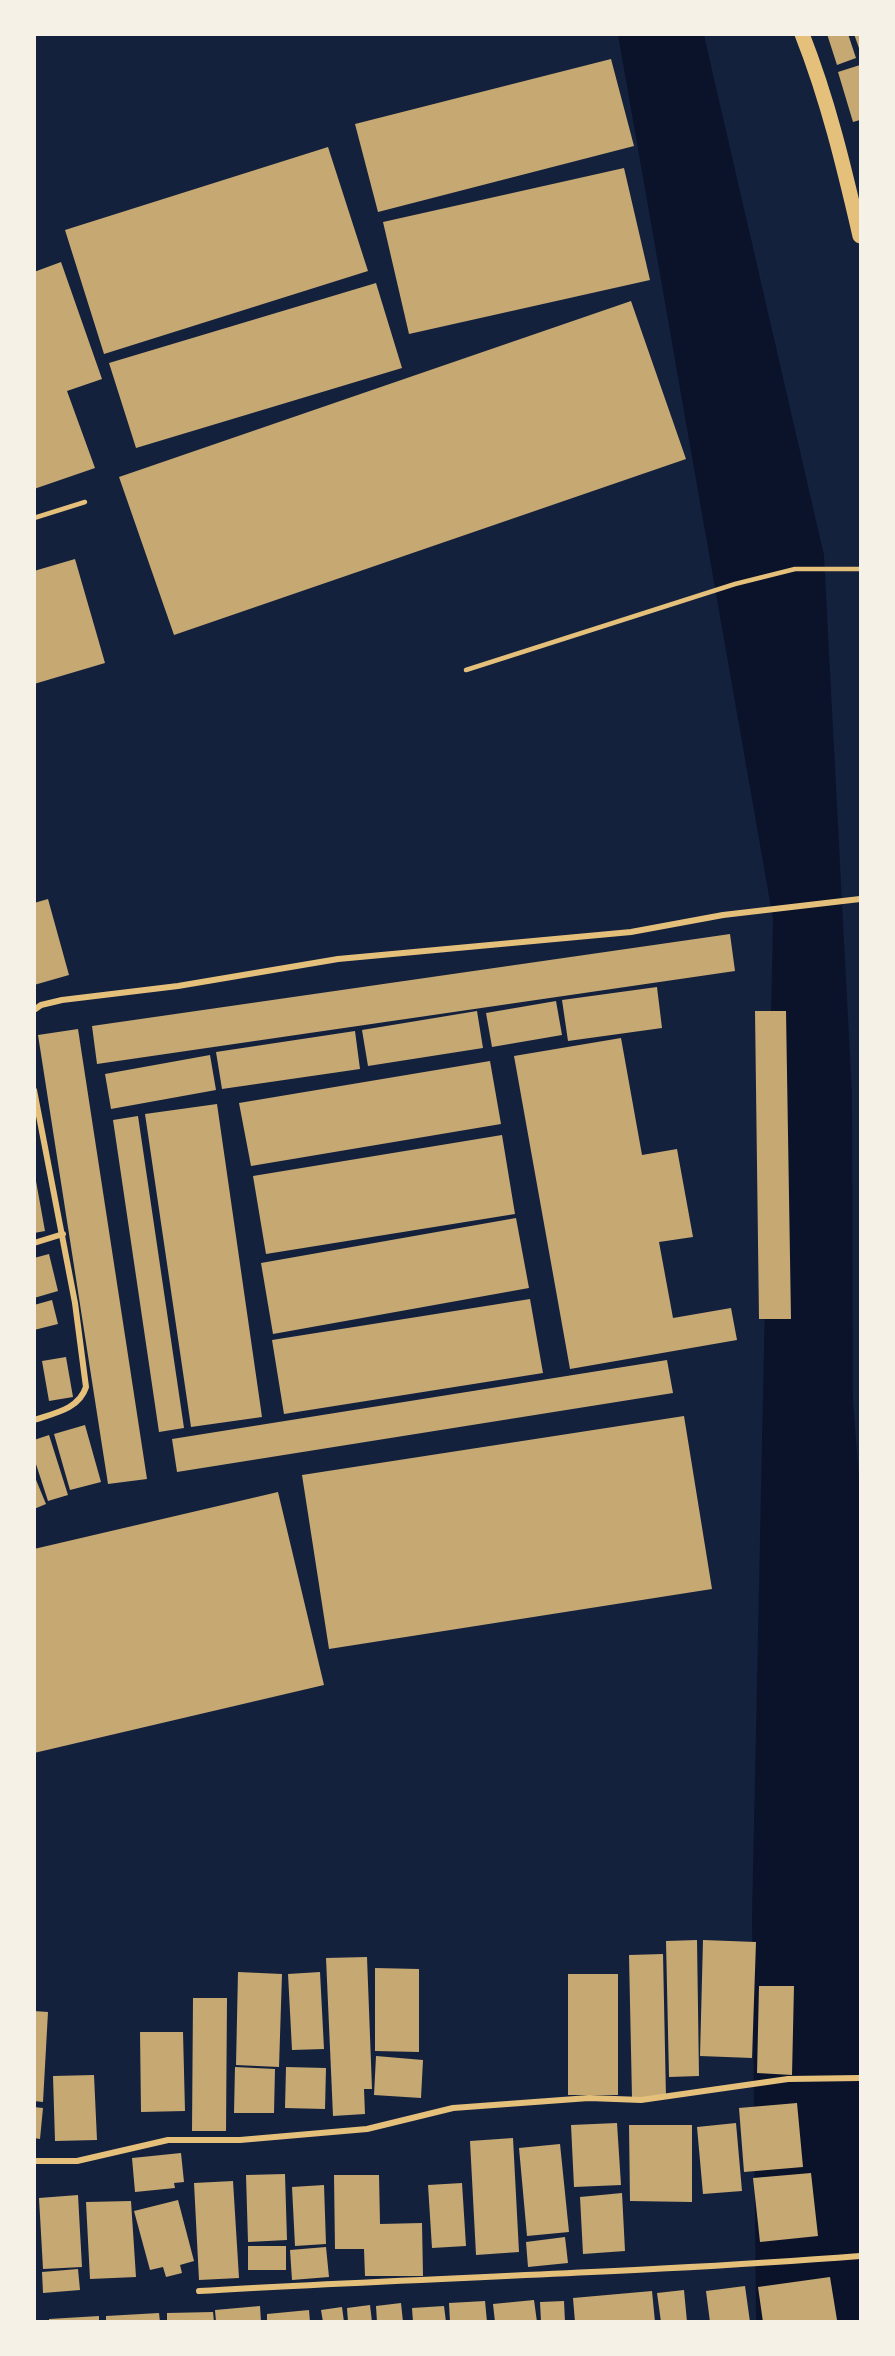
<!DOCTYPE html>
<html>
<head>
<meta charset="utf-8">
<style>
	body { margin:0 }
	#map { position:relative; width:895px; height:2356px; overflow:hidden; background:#14213d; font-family:"Sofia Sans Condensed",sans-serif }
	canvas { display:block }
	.frame { position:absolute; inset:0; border:36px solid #f6f1e7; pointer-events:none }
</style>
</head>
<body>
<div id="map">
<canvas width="895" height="2356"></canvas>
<div class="frame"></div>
</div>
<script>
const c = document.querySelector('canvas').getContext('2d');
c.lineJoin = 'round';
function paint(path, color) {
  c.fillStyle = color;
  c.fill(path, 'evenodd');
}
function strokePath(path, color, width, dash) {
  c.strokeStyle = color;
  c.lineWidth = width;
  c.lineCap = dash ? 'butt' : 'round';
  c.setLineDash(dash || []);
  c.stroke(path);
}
paint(new Path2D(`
	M618 35H704L824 555 852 1094 853 1401 860 1491V2321H756L752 1917 773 919Z`), '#0b132b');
paint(new Path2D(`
	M827 34H848L856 58 837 65Z
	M854 34H860V51Z
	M611 59 634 146 378 212 355 124Z
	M860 65V120L853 122 838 72Z
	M328 147 368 271 104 354 65 230Z
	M624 168 650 280 409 334 383 222Z
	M61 262 102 379 67 391 95 468 34 489V272Z
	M376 283 402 368 136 448 109 363Z
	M631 301 686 459 174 635 119 477Z
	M75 559 105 663 34 684V571Z
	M48 899 69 975 34 985V903Z
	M730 934 735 971 97 1064 92 1026Z
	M657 987 662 1028 568 1041 562 1000Z
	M556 1001 562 1035 492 1047 486 1013Z
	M477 1011 483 1048 368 1066 362 1030Z
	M755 1011H786L791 1319H759Z
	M78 1029 147 1479 108 1484 38 1035Z
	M355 1031 360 1069 222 1089 216 1052Z
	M621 1038 642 1155 677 1149 693 1237 659 1242 673 1318 731 1308 737 1340 570 1369 514 1056Z
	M210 1055 216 1090 111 1109 105 1074Z
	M490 1061 501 1124 251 1166 239 1103Z
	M217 1104 262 1417 191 1427 145 1114Z
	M138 1116 184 1428 159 1432 113 1120Z
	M502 1135 515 1214 266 1254 253 1176Z
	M34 1170 45 1231 34 1233Z
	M516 1218 529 1288 273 1334 261 1263Z
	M49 1254 58 1291 34 1298V1258Z
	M530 1299 543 1373 284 1414 272 1340Z
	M52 1300 58 1324 34 1330V1305Z
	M66 1357 73 1397 49 1401 42 1361Z
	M667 1360 673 1393 177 1472 172 1439Z
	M684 1416 712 1589 329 1649 302 1475Z
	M85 1425 101 1482 70 1490 54 1434Z
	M49 1435 68 1495 48 1501 34 1458V1440Z
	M34 1475 46 1504 34 1509Z
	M278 1492 324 1685 34 1753V1549Z
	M697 1940 699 2076 669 2077 666 1941Z
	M703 1940 756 1942 752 2058 700 2056Z
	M663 1954 666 2098H632L629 1955Z
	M367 1957 372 2089H364L365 2114 333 2116 326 1958Z
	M375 1968 419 1969V2052L375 2051Z
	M238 1972 282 1974 279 2067 236 2065Z
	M320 1972 324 2049 292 2050 288 1974Z
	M568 1974H618V2095H568Z
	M759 1986H794L792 2075 757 2073Z
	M193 1998H227L226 2131H192Z
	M34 2011 48 2012 43 2102 34 2101Z
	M140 2032H183L185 2111 141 2112Z
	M376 2056 423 2060 421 2098 374 2095Z
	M235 2067 275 2069 274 2113H234Z
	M286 2067 326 2068 325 2109 285 2108Z
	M94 2075 97 2140 55 2141 53 2076Z
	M797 2103 803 2167 744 2172 739 2108Z
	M34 2107 43 2108 40 2139 34 2138Z
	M617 2123 621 2185 574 2187 571 2125Z
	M736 2123 742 2191 703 2194 697 2127Z
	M629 2125H692V2202L630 2201Z
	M513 2138 519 2252 476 2255 470 2141Z
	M560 2144 569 2232 527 2236 519 2148Z
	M181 2153 184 2182 174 2183 175 2188 135 2192 132 2158Z
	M811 2173 818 2236 760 2242 753 2178Z
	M285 2174 287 2240 248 2242 246 2175Z
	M334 2175H379L380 2224 422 2223 423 2276H365L364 2249H335Z
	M233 2181 239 2278 199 2280 194 2183Z
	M462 2183 466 2246 432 2248 428 2185Z
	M324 2185 326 2244 295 2246 292 2187Z
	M622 2193 625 2251 583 2254 580 2197Z
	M78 2195 82 2267 43 2269 39 2198Z
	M178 2200 194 2261 180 2265 182 2273 166 2277 163 2267 150 2270 134 2211Z
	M131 2201 136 2277 90 2279 86 2202Z
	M565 2237 568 2263 528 2267 526 2242Z
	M248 2246H286V2270H248Z
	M326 2247 329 2277 292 2280 290 2250Z
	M78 2269 80 2290 43 2293 42 2272Z
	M830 2277 837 2320 763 2322 758 2287Z
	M745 2286 750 2322H710L706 2291Z
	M684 2290 687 2322H661L657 2293Z
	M652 2291 655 2322H575L573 2298Z
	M534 2300 537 2322H495L493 2304Z
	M485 2301 487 2322H450L449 2303Z
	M564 2301 565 2322H541L540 2302Z
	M401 2303 403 2322H377L376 2306Z
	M370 2305 372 2322H348L347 2308Z
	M260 2306 261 2322H216L215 2310Z
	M444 2306 446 2322H413L412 2308Z
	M342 2307 344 2322H323L321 2310Z
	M309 2310 310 2322H267V2314Z
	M213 2312 214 2322H167V2313Z
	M159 2313 160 2322H106V2316Z
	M99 2316V2322H49V2319Z`), '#c6a872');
strokePath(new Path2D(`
	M34 518 85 502
	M466 670 735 584 795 569H860`), '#e5c07b', 4.5);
strokePath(new Path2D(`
	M34 1010 41 1005 62 1000 178 986 338 959 631 932 723 915 860 899
	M34 1090 75 1303 86 1387C79 1409 55 1413 34 1420
	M34 1243 63 1234
	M34 2161H77L168 2140H240L367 2129 453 2108 589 2098 641 2100 788 2079 860 2078
	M199 2291C419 2278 640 2273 860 2256`), '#e5c07b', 6);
strokePath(new Path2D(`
	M802 34C828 100 844 167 860 236`), '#e5c07b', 15);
</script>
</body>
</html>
